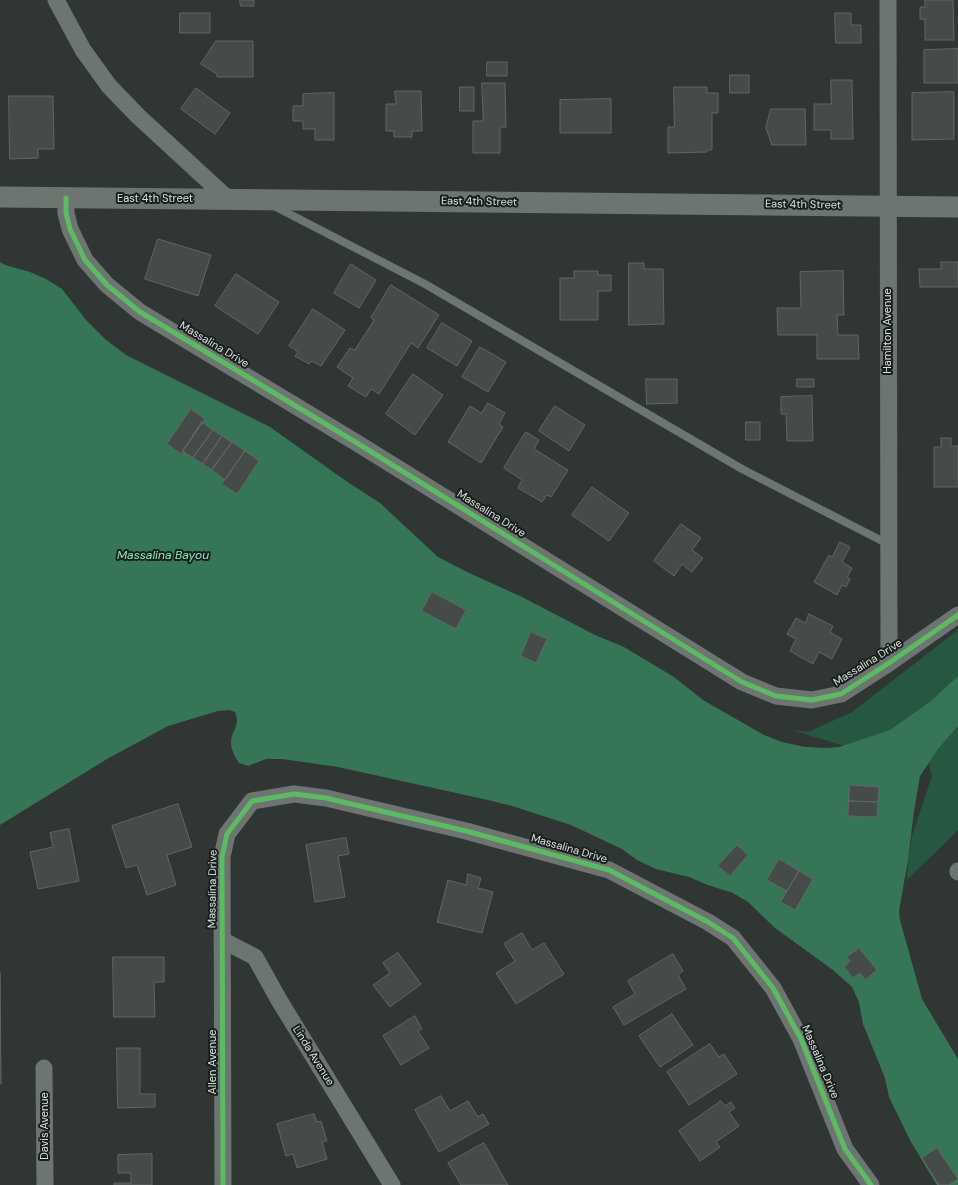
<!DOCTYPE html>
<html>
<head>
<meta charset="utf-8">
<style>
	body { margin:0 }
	canvas { display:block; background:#303633 }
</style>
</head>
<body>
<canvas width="958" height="1185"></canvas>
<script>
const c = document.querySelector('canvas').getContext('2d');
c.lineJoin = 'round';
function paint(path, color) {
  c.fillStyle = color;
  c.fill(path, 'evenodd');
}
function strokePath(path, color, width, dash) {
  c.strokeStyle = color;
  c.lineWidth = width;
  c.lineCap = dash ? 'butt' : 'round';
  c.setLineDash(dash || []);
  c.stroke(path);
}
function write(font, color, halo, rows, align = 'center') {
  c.font = font + ' "DM Sans",sans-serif';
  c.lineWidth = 4;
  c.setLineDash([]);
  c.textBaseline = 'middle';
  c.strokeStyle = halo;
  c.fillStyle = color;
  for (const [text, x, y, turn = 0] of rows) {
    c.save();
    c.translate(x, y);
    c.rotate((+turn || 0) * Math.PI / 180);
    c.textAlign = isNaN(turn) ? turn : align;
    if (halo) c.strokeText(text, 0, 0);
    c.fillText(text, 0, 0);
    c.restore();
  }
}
paint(new Path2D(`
	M958 630V830L907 880 908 860 912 836 932 776 926 753 861 751 792 730 808 732 852 712Z`), '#265740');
paint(new Path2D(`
	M0 262 5 265 30 272 46 279 62 289 86 320 105 339 126 355 270 427 346 481 380 503 438 557 467 572 522 597 595 635 624 647 674 677 703 700 722 711 764 735 782 742 805 747 827 748 839 747 890 730 931 701 958 676V726L938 749 920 776 914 811 908 860 899 911 900 920 922 999 958 1059V1185H937L911 1142 889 1097 885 1078 863 1024 859 1002 852 987 833 970 775 928 748 902 733 893 708 885 689 877 656 869 637 860 622 849 571 825 512 806 488 800 338 767 282 759H266L248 766 239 763C235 757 231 750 231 743 231 730 241 727 235 712L229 710 218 711 168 726 107 759 0 825Z`), '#377557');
const building = new Path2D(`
	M240 0H254V6H241Z
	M925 0H953L954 40H925V19H920V7H925Z
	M180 13H210V33H180Z
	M835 13H851V25H861V43H836Z
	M216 41H253V77H217V74L201 64Z
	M958 49V83H924V50Z
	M487 62H507V76H487Z
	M730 75H749V93H730Z
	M831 80H852L853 139H831V130H814V104H831Z
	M482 83H505L506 127H500V153H473V121H483Z
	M460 87H474V111H460Z
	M674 87H707V93H718V113H712V150H707V152L668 153V127H674Z
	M196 88 230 113 215 134 181 109Z
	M395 91H421L422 131H412V137H394V131H386V104H396Z
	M954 92V139L912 140V93Z
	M334 93V140H315V129H303V121H293V106H303V94Z
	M9 96H53L54 149H38V158L10 159Z
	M611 99V133H560V100Z
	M771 109H805L806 145H772L766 128Z
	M158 239 211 255 198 296 145 279Z
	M941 262H958V287H920L919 269H941Z
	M629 263H644V269H663L664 324 629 325Z
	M351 264 376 280 359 308 334 293Z
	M574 271H598V275H611V291H598V320H560V278H574Z
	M843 271 844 315H837L838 335H858L859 359H817V335H778L777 308H801L800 272Z
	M236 274 279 302 258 334 215 306Z
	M391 285 439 315 418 348 411 343 379 394 371 389 366 397 348 386 353 378 337 367 350 348 355 350 374 320 371 318Z
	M313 309 345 330 321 366 312 361 309 364 295 356 298 352 289 346Z
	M442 323 472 341 457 366 427 348Z
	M480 347 506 362 488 392 462 377Z
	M413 374 443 395 415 435 386 414Z
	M646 379H677V403L647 404Z
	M797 379H814V387H797Z
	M812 396 813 441H787L786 414H781V397Z
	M488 403 505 413 499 424 503 427 481 463 448 442 470 406 481 413Z
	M555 406 585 425 569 451 539 431Z
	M191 409 205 419 181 454 167 444Z
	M202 422 213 430 193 458 183 451Z
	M746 422H760V440H746Z
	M213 430 222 436 203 464 193 458Z
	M526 432 539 440 534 449 568 470 551 497 547 495 542 502 518 488 522 480 504 468Z
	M222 436 232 442 212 470 203 464Z
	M941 438H951V446H958V487H934V447H941Z
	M232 442 245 451 225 480 212 470Z
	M245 451 259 461 237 494 222 484Z
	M592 487 629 513 609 541 572 515Z
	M681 524 701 538 692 550 703 558 692 572 682 564 674 576 654 561Z
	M840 542 850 547 842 562 852 568 847 577 850 579 846 587 842 585 837 595 814 582 829 555 832 557Z
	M432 592 466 610 456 629 422 611Z
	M809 614 833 626 830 632 842 639 832 659 819 652 813 664 790 651 796 639 787 634 796 618 805 623Z
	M531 632 547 639 536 663 521 656Z
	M850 785 879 787 878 802 849 801Z
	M849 801 878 802 877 817 848 816Z
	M178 804 192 847 167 855 176 885 147 895 137 865 126 868 112 826Z
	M69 829 79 881 38 889 30 852 53 847 50 833Z
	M346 838 349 854 338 856 345 897 315 902 306 845Z
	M737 845 748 855 730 876 718 866Z
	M779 859 799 871 787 891 767 880Z
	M799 871 813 879 795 910 781 902Z
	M468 874 481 878 478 888 493 892 482 933 437 922 448 880 466 885Z
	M522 933 532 950 544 943 564 974 516 1004 496 973 515 961 504 944Z
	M859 948 877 970 865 980 860 973 853 978 844 967 850 961 847 957Z
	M398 953 421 984 390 1007 373 985 390 973 383 963Z
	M673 954 683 971 678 975 686 989 624 1025 613 1007 635 994 628 981Z
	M113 957H164V982H154L155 1017H114Z
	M0 973 1 1084H0Z
	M672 1014 693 1045 660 1067 639 1036Z
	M415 1016 422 1029 418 1031 429 1048 401 1065 383 1036Z
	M710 1044 719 1057 724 1054 737 1074 689 1105 667 1072Z
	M117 1048H140V1094H155V1107L118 1108Z
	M441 1096 450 1111 468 1101 478 1117 483 1114 489 1124 439 1152 415 1110Z
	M721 1101 725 1106 731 1102 735 1108 729 1112 739 1126 716 1142 720 1147 700 1161 679 1131Z
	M314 1114 317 1122 321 1121 327 1141 322 1142 327 1159 297 1168 293 1154 286 1156 277 1124Z
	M484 1143 508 1185H461L448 1163Z
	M937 1148 958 1179 949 1185H939L922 1158Z
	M152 1154V1185H114V1183H131V1173H118V1155Z`);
paint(building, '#454b48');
strokePath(building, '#616663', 1);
strokePath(new Path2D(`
	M274 206 425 284 742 469 888 544`), '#6c7570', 8);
strokePath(new Path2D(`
	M56 0 83 50 109 86 138 116 228 199
	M888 0 889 663
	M66 198V213L70 229 85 260 107 285 140 312 357 443 742 682 776 696 812 700 841 694 889 663 958 615
	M958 871V872
	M222 940 255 957 279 1000 392 1185
	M44 1068 45 1185
	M223 1185 222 857 227 834 252 801 294 794 326 798 466 831 609 870 708 922 733 938 773 988 801 1039 845 1149 871 1185`), '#6c7570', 17);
strokePath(new Path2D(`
	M0 197 958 207`), '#6c7570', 21);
strokePath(new Path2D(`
	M66 198V213L70 229 85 260 107 285 140 312 357 443 742 682 776 696 812 700 841 694 889 663 958 615
	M223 1185 222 857 227 834 252 801 294 794 326 798 466 831 609 870 708 922 733 938 773 988 801 1039 845 1149 871 1185`), '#5cba63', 5);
write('11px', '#dae1dd', '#191f1c', [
	["East 4th Street",155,199],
	["East 4th Street",479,202,1],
	["East 4th Street",803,205,1],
	["Hamilton Avenue",888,331,-90],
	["Massalina Drive",214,345,31],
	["Massalina Drive",491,514,32],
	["Massalina Drive",868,663,-32],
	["Massalina Drive",569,849,16],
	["Massalina Drive",213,889,-89],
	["Linda Avenue",313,1056,58],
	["Allen Avenue",213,1062,-90],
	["Massalina Drive",820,1062,67],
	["Davis Avenue",45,1126,-90]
]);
write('italic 12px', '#89e9b8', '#191f1c', [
	["Massalina Bayou",163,556]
]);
</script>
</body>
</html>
